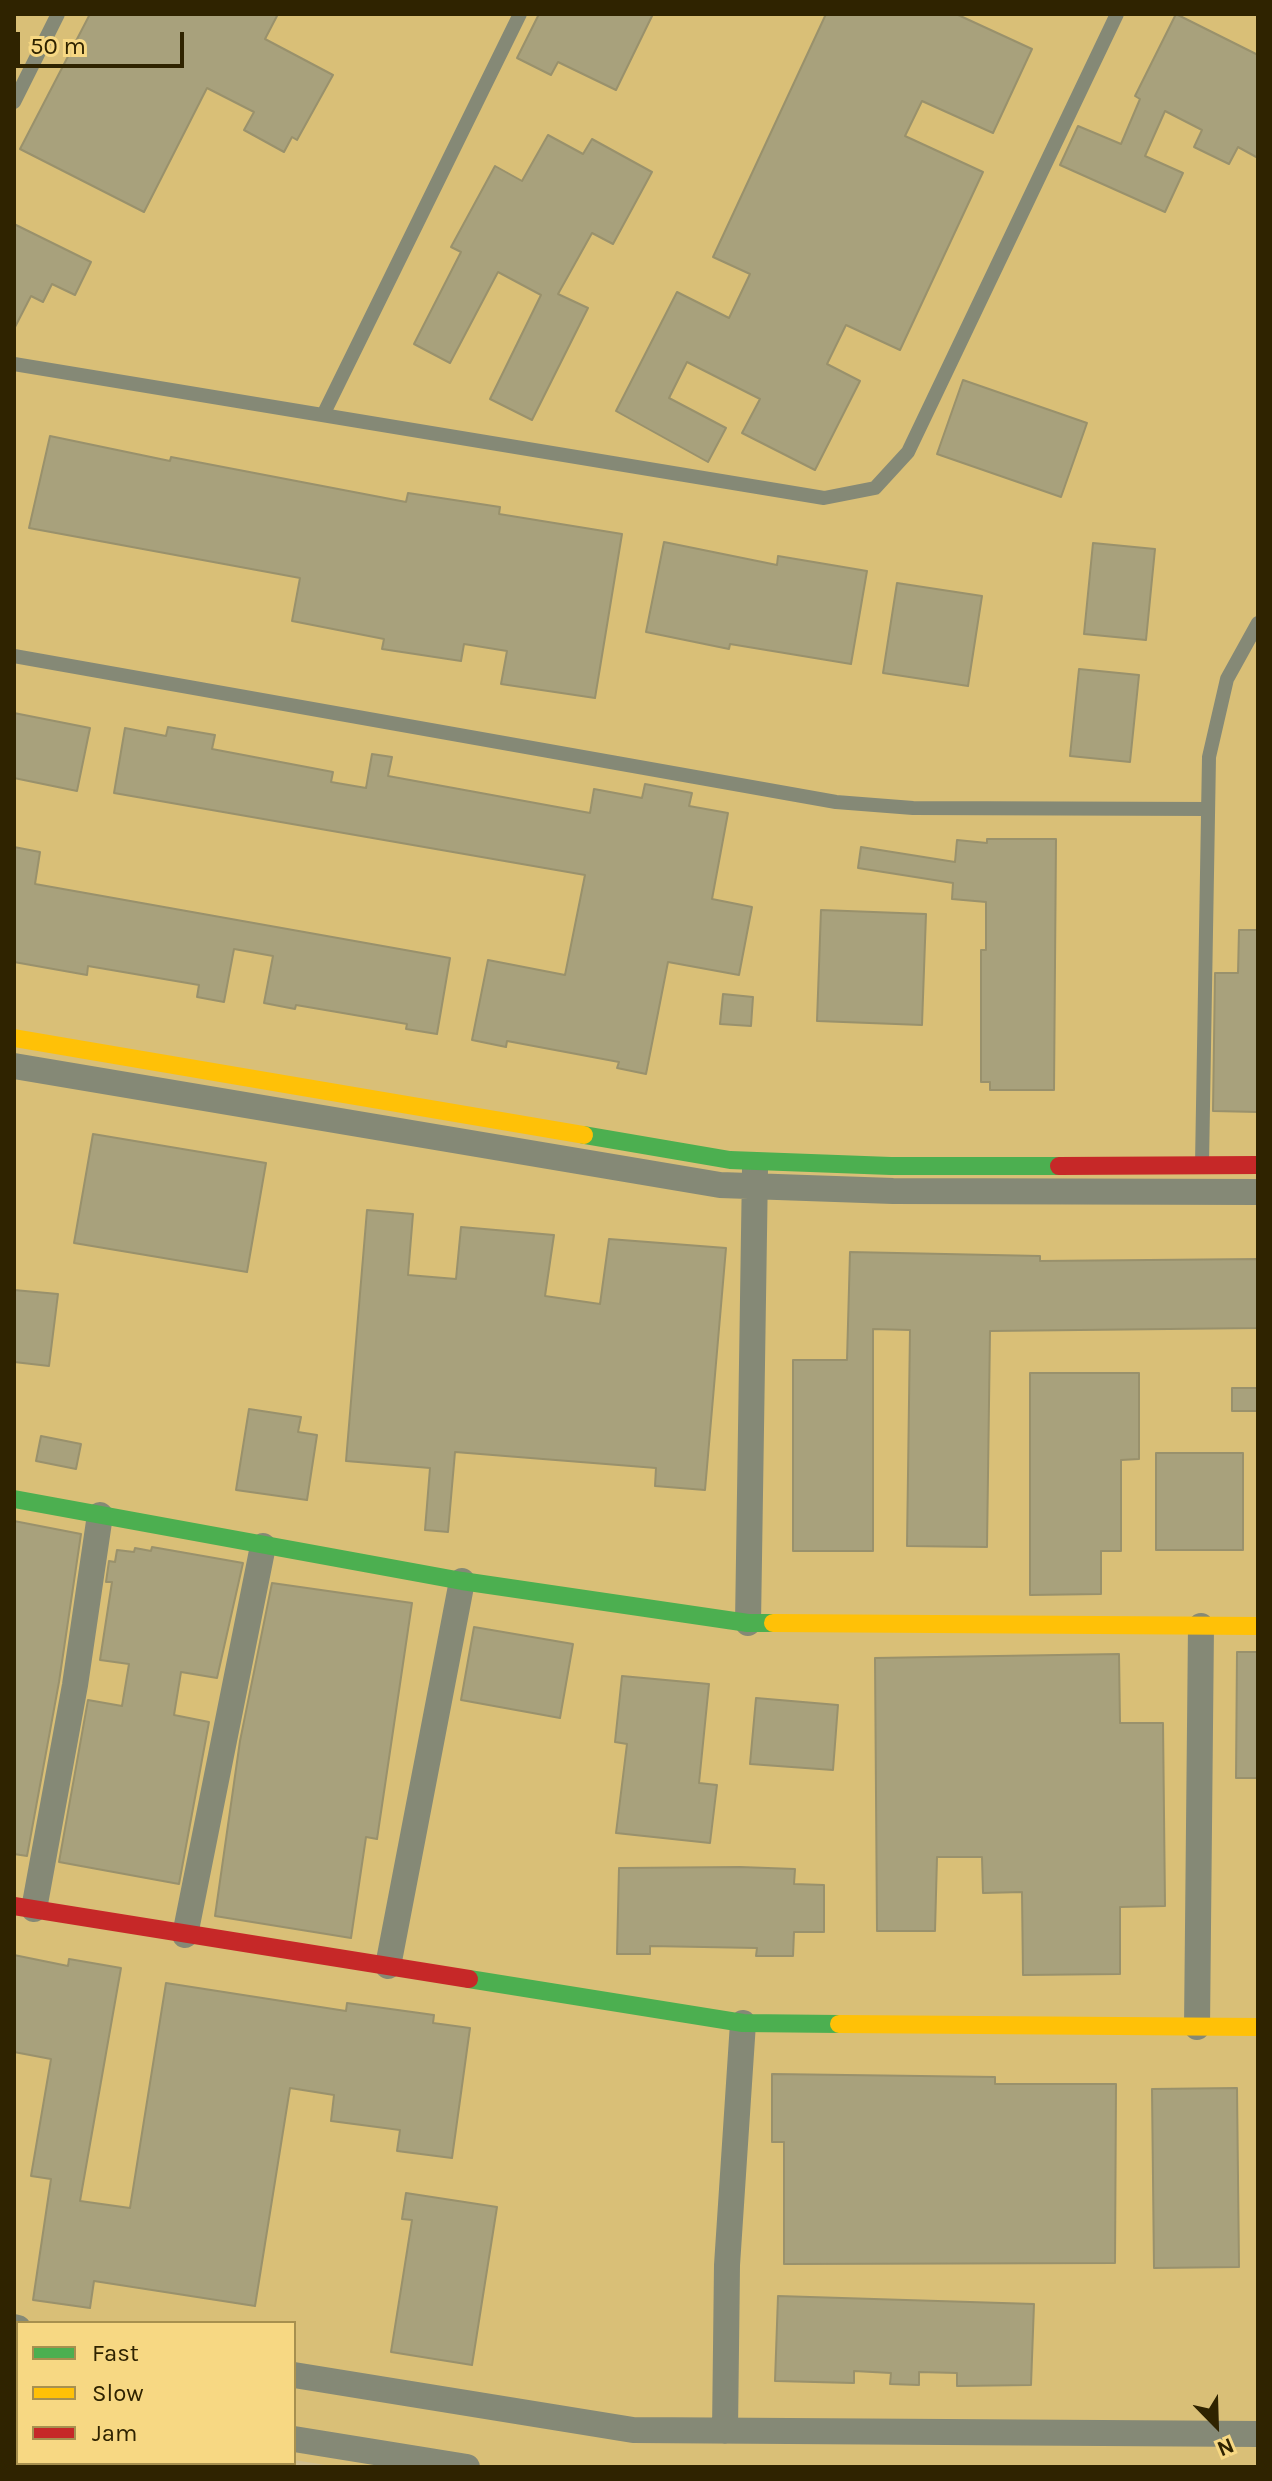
<!DOCTYPE html>
<html>
<head>
<meta charset="utf-8">
<style>
	body { margin:0 }
	#map { position:relative; width:1272px; height:2481px; overflow:hidden; background:#d0bf91; font-family:Karla,sans-serif }
	canvas { display:block }
	.frame { position:absolute; inset:0; border:16px solid #2f2300; pointer-events:none }
	.legend { position:absolute; left:16px; top:2321px; width:280px; height:144px; box-sizing:border-box; background:#f7d883; border:2px solid #a7904f; margin:0; padding:10px 14px; list-style:none; font-size:24px; color:#2f2300 }
	.legend li { display:flex; align-items:center; gap:16px; height:40px }
	.legend b { width:40px; border:2px solid #a7904f }
	.north { position:absolute; left:1176px; top:2385px; width:80px; height:80px; -webkit-text-stroke:6px #f7d883; paint-order:stroke; rotate:157deg; font-size:22px; font-weight:700; line-height:32px; text-align:center; color:#2f2300 }
	.north::after { content:''; display:block; margin:auto; width:28px; height:36px; background:#2f2300; clip-path:polygon(50% 0,100% 100%,50% 72%,0 100%) }
	.scale { position:absolute; left:16px; top:32px; width:168px; height:36px; box-sizing:border-box; border:4px solid #2f2300; border-top:0; padding-left:10px; font-size:24px; line-height:28px; white-space:nowrap; color:#2f2300; -webkit-text-stroke:6px #f7d883; paint-order:stroke }
</style>
</head>
<body>
<div id="map">
<canvas width="1272" height="2481"></canvas>
<div class="frame"></div>
<ul class="legend">
<li><b style="height:10px;background:#4caf50"></b>Fast</li>
<li><b style="height:10px;background:#ffc107"></b>Slow</li>
<li><b style="height:10px;background:#c62828"></b>Jam</li>
</ul>
<div class="north">N</div>
<div class="scale">50 m</div>
</div>
<script>
const c = document.querySelector('canvas').getContext('2d');
c.lineJoin = 'round';
function paint(path, color) {
  c.fillStyle = color;
  c.fill(path, 'evenodd');
}
function strokePath(path, color, width, dash) {
  c.strokeStyle = color;
  c.lineWidth = width;
  c.lineCap = dash ? 'butt' : 'round';
  c.setLineDash(dash || []);
  c.stroke(path);
}
paint(new Path2D(`
	M14 14H1258V2467H339L294 2460V2323H18V2414L14 2413Z`), '#d9bf77');
const building = new Path2D(`
	M90 14H278L265 39 333 75 297 140 292 137 284 152 244 130 254 112 207 88 144 212 20 149Z
	M539 14H653L616 90 558 62 551 75 517 58Z
	M826 14H956L1032 49 993 133 922 101 905 136 983 172 900 350 846 325 827 364 860 381 815 470 742 433 760 399 687 362 669 398 726 428 708 462 616 411 677 292 729 318 750 274 713 257Z
	M1176 14 1258 55V158L1238 147 1229 164 1194 147 1202 130 1165 111 1145 156 1183 173 1165 212 1060 165 1078 126 1121 144 1140 99 1135 96Z
	M548 135 583 154 592 139 652 172 613 244 592 233 558 294 588 308 532 420 490 399 541 295 498 272 450 363 414 344 461 252 451 247 495 166 522 181Z
	M14 224 91 262 75 295 52 284 43 302 31 296 14 329Z
	M963 380 1087 423 1061 497 937 454Z
	M50 436 170 461 171 457 406 502 408 493 500 507 499 514 622 534 595 698 501 684 507 651 464 644 461 661 382 649 384 639 292 621 300 578 29 528Z
	M664 542 777 565 778 556 867 571 851 664 730 644 729 649 646 632Z
	M1093 543 1155 549 1146 640 1084 634Z
	M897 583 982 596 968 686 883 673Z
	M1079 669 1139 675 1130 762 1070 756Z
	M14 713 90 728 77 791 14 778Z
	M168 727 215 735 212 749 333 772 331 782 366 788 372 754 392 757 388 776 590 813 594 789 642 798 645 784 692 793 689 806 728 813 712 899 752 907 739 975 668 962 646 1074 617 1068 619 1062 507 1041 506 1047 472 1040 488 960 565 975 585 875 114 793 125 728 166 736Z
	M987 839H1056L1054 1090H990V1082H981V950H986V902L952 899 953 883 858 868 861 847 955 862 957 840 987 843Z
	M14 847 40 852 35 884 450 958 437 1034 406 1029 407 1024 296 1005 295 1009 264 1003 273 956 234 949 224 1002 197 997 199 985 88 966 87 975 14 962Z
	M821 910 926 914 922 1025 817 1021Z
	M1239 930H1258V1112L1213 1111 1215 973H1238Z
	M723 994 753 997 751 1026 720 1024Z
	M93 1134 266 1163 247 1272 74 1243Z
	M367 1210 413 1214 408 1275 456 1279 461 1227 554 1235 545 1296 600 1304 609 1239 726 1248 705 1490 655 1486 656 1468 455 1452 448 1532 425 1530 430 1468 346 1461Z
	M850 1252 1040 1256V1261L1258 1259V1328L990 1331 987 1547 907 1546 910 1330 873 1329V1551H793V1360H847Z
	M14 1290 58 1294 49 1366 14 1362Z
	M1030 1373H1139V1459L1121 1460V1551H1101V1594L1030 1595Z
	M1232 1388H1258V1411H1232Z
	M249 1409 301 1417 298 1432 317 1435 307 1500 236 1490Z
	M41 1436 81 1444 76 1469 36 1461Z
	M1156 1453H1243V1550H1156Z
	M14 1521 81 1534 59 1682 27 1856 14 1854Z
	M152 1547 243 1563 217 1678 181 1672 174 1715 209 1722 179 1884 59 1862 88 1700 122 1706 129 1664 100 1660 112 1582H106L109 1561 115 1562 117 1550 134 1552 135 1548 151 1551Z
	M272 1583 412 1603 377 1839 366 1837 351 1938 215 1916 240 1741Z
	M474 1627 573 1644 560 1718 461 1700Z
	M1237 1652H1258V1778H1236Z
	M1119 1654 1120 1723H1163L1165 1906 1120 1907V1974L1023 1975 1022 1892 983 1893 982 1857H937L935 1931H877L875 1658Z
	M622 1676 709 1684 699 1783 717 1785 710 1843 616 1833 627 1744 615 1742Z
	M756 1698 838 1705 833 1770 750 1764Z
	M740 1867 795 1869 794 1884 824 1885V1932H794L793 1956H756L757 1948 650 1946V1954H617L619 1868Z
	M14 1955 68 1966 69 1959 121 1968 80 2201 130 2208 166 1983 346 2011 347 2003 434 2015 433 2023 470 2028 452 2158 397 2151 400 2130 331 2121 334 2095 290 2088 255 2306 94 2281 90 2308 33 2300 51 2179 31 2176 51 2059 14 2052Z
	M772 2074 995 2077V2084H1116L1115 2263 784 2264V2142H772Z
	M1237 2088 1239 2267 1154 2268 1152 2089Z
	M406 2193 497 2207 472 2365 391 2352 412 2220 402 2219Z
	M778 2296 1034 2304 1031 2385 957 2386V2373L919 2372V2385L890 2384 891 2373 854 2371V2383L775 2381Z`);
paint(building, '#a8a17c');
strokePath(building, '#99916c', 2);
strokePath(new Path2D(`
	M14 102 58 14
	M14 364 824 498 875 488 908 452 1117 14
	M323 415 520 14
	M14 656 836 802 913 808 1208 809
	M1202 1164 1209 757 1227 679 1258 623`), '#858976', 14);
strokePath(new Path2D(`
	M14 1066 720 1185 893 1191 1258 1192
	M748 1623 755 1169
	M34 1909 75 1685 100 1515
	M185 1935 263 1546
	M388 1966 462 1581
	M1197 2027 1201 1626
	M14 2327 18 2328
	M294 2375 633 2430 1258 2434
	M14 2393 18 2394
	M725 2431 727 2265 743 2023
	M294 2439 467 2467`), '#858976', 26);
strokePath(new Path2D(`
	M584 1135 730 1160 891 1166H1059
	M14 1499 462 1581 748 1623H773
	M469 1979 743 2023 839 2024`), '#4caf50', 18);
strokePath(new Path2D(`
	M14 1038 584 1135
	M773 1623 1258 1626
	M839 2024 1258 2027`), '#ffc107', 18);
strokePath(new Path2D(`
	M1059 1166 1258 1165
	M14 1906 469 1979`), '#c62828', 18);
</script>
</body>
</html>
